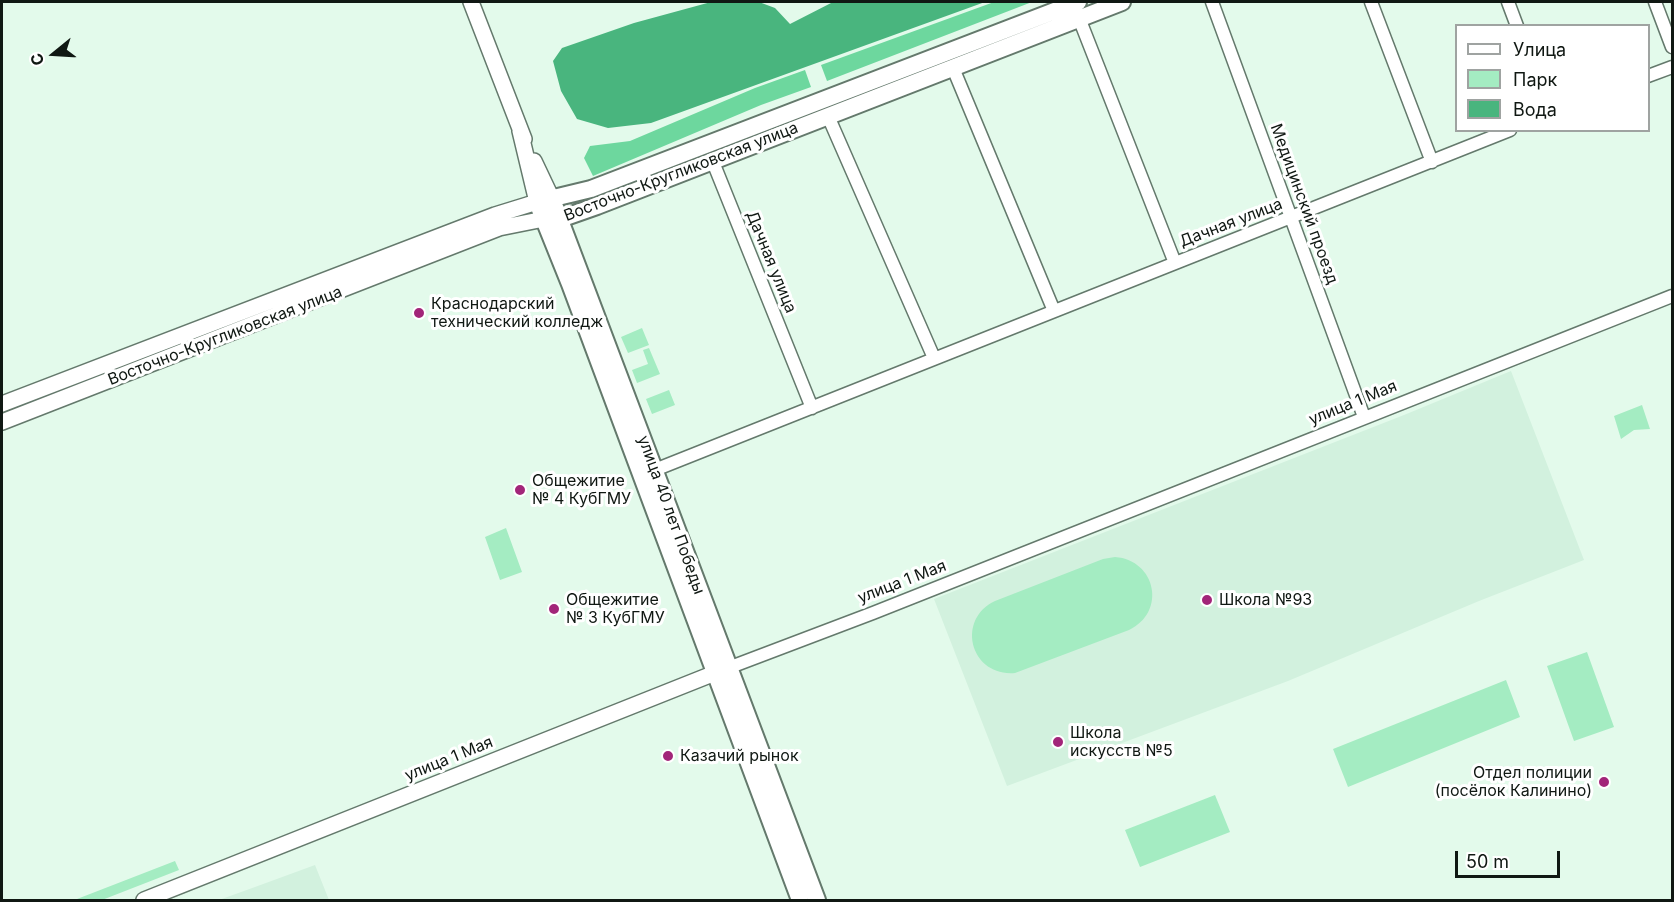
<!DOCTYPE html>
<html>
<head>
<meta charset="utf-8">
<style>
	body { margin:0 }
	#map { position:relative; width:1674px; height:902px; overflow:hidden; background:#e3faeb; font-family:Inter,sans-serif }
	canvas { display:block }
	.frame { position:absolute; inset:0; border:3px solid #101813; pointer-events:none }
	.legend { position:absolute; left:1455px; top:24px; width:195px; height:108px; box-sizing:border-box; background:#fff; border:2px solid #9fa3a1; margin:0; padding:8px 10px; list-style:none; font-size:18px; color:#101813 }
	.legend li { display:flex; align-items:center; gap:12px; height:30px }
	.legend b { width:30px; border:2px solid #9fa3a1 }
	.north { position:absolute; left:24px; top:24px; width:60px; height:60px; -webkit-text-stroke:4px #fff; paint-order:stroke; rotate:252deg; font-size:16px; font-weight:700; line-height:24px; text-align:center; color:#101813 }
	.north::after { content:''; display:block; margin:auto; width:21px; height:27px; background:#101813; clip-path:polygon(50% 0,100% 100%,50% 72%,0 100%) }
	.scale { position:absolute; left:1455px; top:851px; width:105px; height:27px; box-sizing:border-box; border:3px solid #101813; border-top:0; padding-left:8px; font-size:18px; line-height:21px; white-space:nowrap; color:#101813; -webkit-text-stroke:4px #fff; paint-order:stroke }
</style>
</head>
<body>
<div id="map">
<canvas width="1674" height="902"></canvas>
<div class="frame"></div>
<ul class="legend">
<li><b style="height:8px;background:#fff"></b>Улица</li>
<li><b style="height:16px;background:#a4ecc2"></b>Парк</li>
<li><b style="height:16px;background:#49b57e"></b>Вода</li>
</ul>
<div class="north">С</div>
<div class="scale">50 m</div>
</div>
<script>
const c = document.querySelector('canvas').getContext('2d');
c.lineJoin = 'round';
function paint(path, color) {
  c.fillStyle = color;
  c.fill(path, 'evenodd');
}
function strokePath(path, color, width, dash) {
  c.strokeStyle = color;
  c.lineWidth = width;
  c.lineCap = dash ? 'butt' : 'round';
  c.setLineDash(dash || []);
  c.stroke(path);
}
function write(font, color, halo, rows, align = 'center') {
  c.font = font + ' Inter,sans-serif';
  c.lineWidth = 6;
  c.setLineDash([]);
  c.textBaseline = 'middle';
  c.strokeStyle = halo;
  c.fillStyle = color;
  for (const [text, x, y, turn = 0] of rows) {
    c.save();
    c.translate(x, y);
    c.rotate((+turn || 0) * Math.PI / 180);
    c.textAlign = isNaN(turn) ? turn : align;
    if (halo) c.strokeText(text, 0, 0);
    c.fillText(text, 0, 0);
    c.restore();
  }
}
paint(new Path2D(`
	M1511 371 1584 560 1479 601 1288 681 1007 786 934 599 1404 415Z
	M315 865 329 900H219L255 887Z`), '#d2f1de');
paint(new Path2D(`
	M642 328 649 345 628 353 621 337Z
	M649 348 660 374 637 383 632 370 648 364 643 350Z
	M669 390 675 405 652 414 646 399Z
	M1642 405 1650 429 1634 430 1621 439 1614 416Z
	M506 528 522 572 500 580 485 537Z
	M1115 557C1156 560 1167 612 1129 630L1015 673C971 677 955 620 995 601L1103 559Z
	M1587 652 1614 727 1574 741 1547 666Z
	M1506 680 1520 717 1348 787 1333 749Z
	M1215 795 1230 832 1140 867 1125 830Z
	M175 861 179 870 102 900 77 899Z`), '#a4ecc2');
paint(new Path2D(`
	M994 2H1032L827 81 821 65Z
	M805 70 811 87 761 105 593 176 584 158 590 146 630 141 755 88Z`), '#6dd79e');
paint(new Path2D(`
	M711 2H759L775 8 790 24 833 2H985L651 123 608 128 577 119 561 91 553 61 562 48 634 23Z`), '#49b57e');
const minor = new Path2D(`
	M1212 2 1364 417
	M1371 2 1432 162
	M1508 2 1517 26
	M1655 2 1672 47
	M1079 18 1175 263
	M953 68 1054 311
	M1648 76 1672 67
	M828 116 934 358
	M713 162 812 408
	M647 473 1510 130
	M728 668 873 613 1672 296`);
const tertiary = new Path2D(`
	M471 2 524 139
	M534 161 552 199
	M2 404 495 215 537 202 520 131
	M2 422 499 228 544 219
	M144 900 725 669`);
const secondary = new Path2D(`
	M552 199 817 900
	M551 219H560L597 206 1122 2
	M800 900 570 284 537 202 591 189 1078 2`);
strokePath(minor, '#64796c', 15);
strokePath(tertiary, '#64796c', 18);
strokePath(secondary, '#64796c', 20);
strokePath(minor, '#fff', 12);
strokePath(tertiary, '#fff', 15);
strokePath(secondary, '#fff', 16);
for (const [x, y, r, color] of [
	[419,313,6,"#a22579"],
	[520,490,6,"#a22579"],
	[1207,600,6,"#a22579"],
	[554,609,6,"#a22579"],
	[1058,742,6,"#a22579"],
	[668,756,6,"#a22579"],
	[1604,782,6,"#a22579"]
]) {
  const dot = new Path2D();
  dot.arc(x, y, r, 0, 2 * Math.PI);
  c.fillStyle = color;
  c.fill(dot);
  strokePath(dot, '#fff', 2);
}
write('16px', '#101813', '#fff', [
	["Восточно-Кругликовская улица",681,172,-21],
	["Медицинский проезд",1304,204,70],
	["Дачная улица",1231,223,-21],
	["Дачная улица",771,262,68],
	["Восточно-Кругликовская улица",225,336,-21],
	["улица 1 Мая",1353,403,-22],
	["улица 40 лет Победы",671,515,70],
	["улица 1 Мая",902,582,-21],
	["улица 1 Мая",449,759,-22]
]);
write('16px', '#101813', '#fff', [
	["Краснодарский",431,304],
	["технический колледж",431,322],
	["Общежитие",532,481],
	["№ 4 КубГМУ",532,499],
	["Общежитие",566,600],
	["№ 3 КубГМУ",566,618],
	["Школа №93",1219,600],
	["Школа",1070,733],
	["искусств №5",1070,751],
	["Казачий рынок",680,756],
	["Отдел полиции",1592,773,"right"],
	["(посёлок Калинино)",1592,791,"right"]
], 'left');
</script>
</body>
</html>
